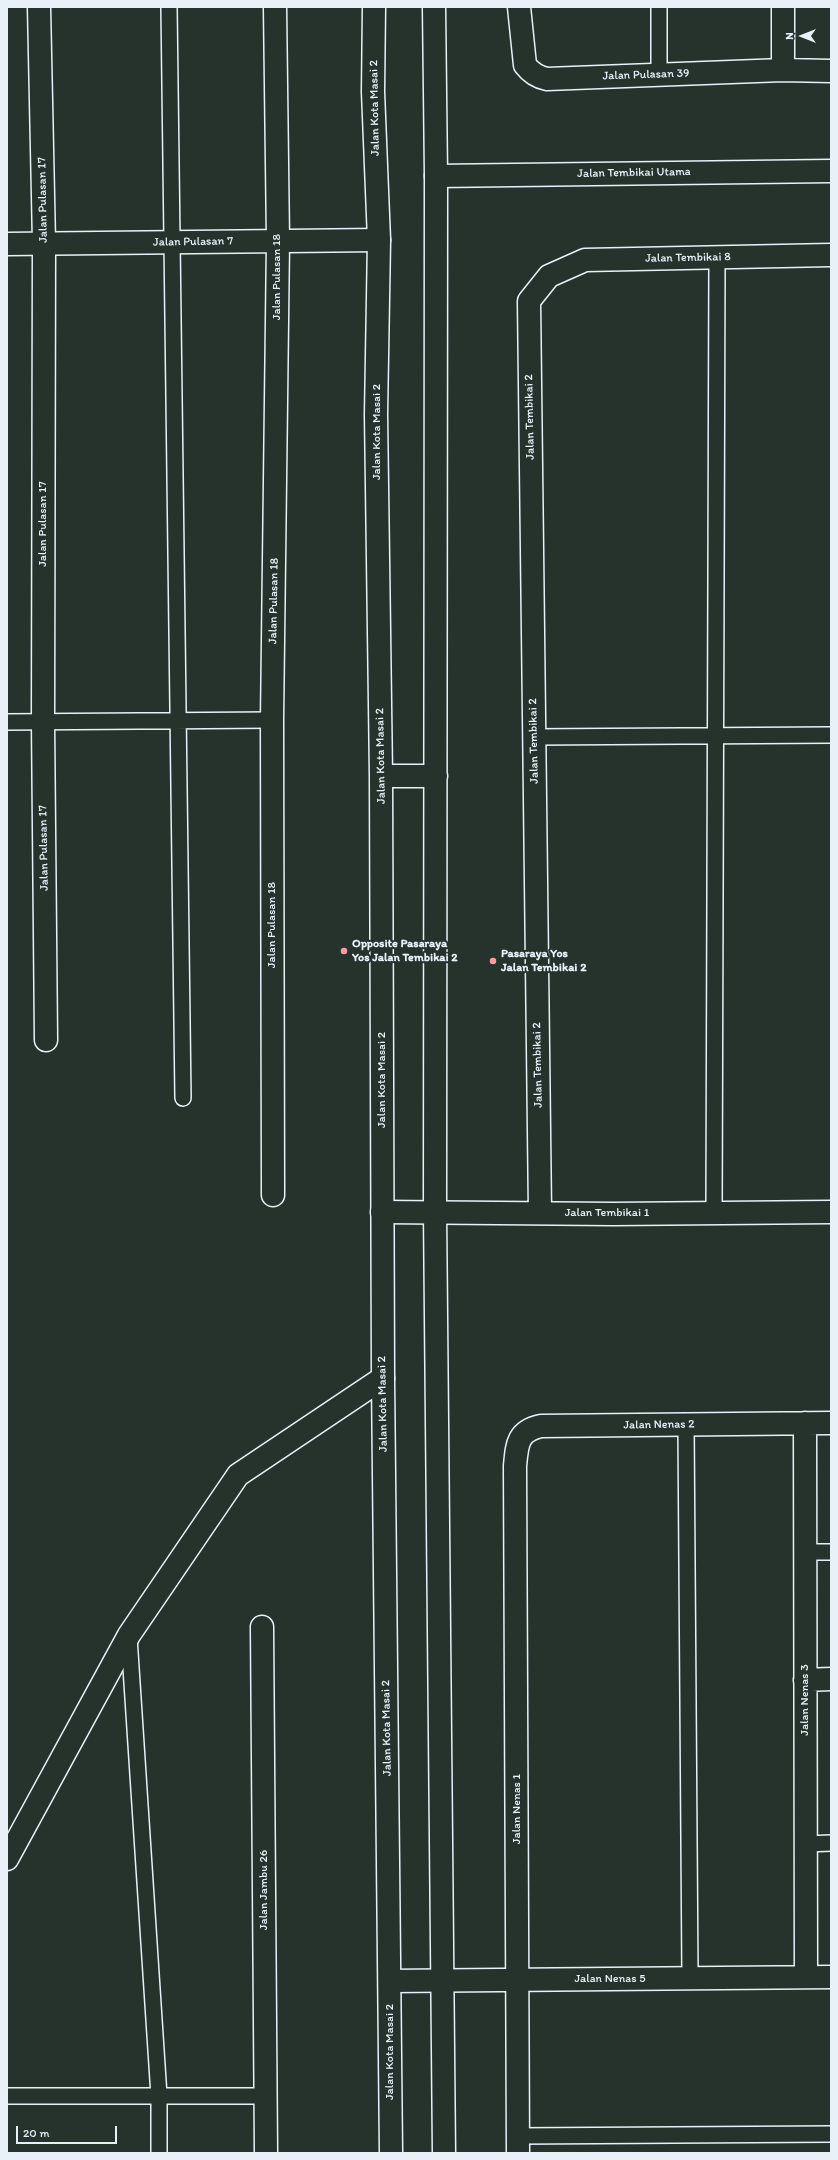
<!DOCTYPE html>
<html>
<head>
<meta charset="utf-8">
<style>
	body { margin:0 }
	#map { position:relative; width:838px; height:2160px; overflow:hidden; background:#26332d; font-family:Itim,sans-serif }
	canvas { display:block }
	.frame { position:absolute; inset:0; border:8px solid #e8f1f8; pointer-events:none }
	.north { position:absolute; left:782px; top:16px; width:40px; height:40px; -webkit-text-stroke:3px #26332d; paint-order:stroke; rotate:270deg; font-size:11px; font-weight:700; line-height:16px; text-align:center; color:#e8f1f8 }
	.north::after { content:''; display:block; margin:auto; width:14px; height:18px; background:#e8f1f8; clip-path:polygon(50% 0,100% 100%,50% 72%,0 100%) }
	.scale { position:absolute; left:16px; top:2126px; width:101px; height:18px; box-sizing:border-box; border:2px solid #e8f1f8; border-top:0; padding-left:5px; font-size:12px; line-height:14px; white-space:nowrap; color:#e8f1f8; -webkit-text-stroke:3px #26332d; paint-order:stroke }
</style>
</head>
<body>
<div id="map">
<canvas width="838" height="2160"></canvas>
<div class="frame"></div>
<div class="north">N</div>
<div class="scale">20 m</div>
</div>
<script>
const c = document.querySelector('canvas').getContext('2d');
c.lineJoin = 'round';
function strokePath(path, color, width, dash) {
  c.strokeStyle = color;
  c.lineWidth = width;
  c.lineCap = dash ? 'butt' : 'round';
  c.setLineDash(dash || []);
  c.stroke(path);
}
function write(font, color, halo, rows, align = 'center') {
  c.font = font + ' Itim,sans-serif';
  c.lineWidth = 4;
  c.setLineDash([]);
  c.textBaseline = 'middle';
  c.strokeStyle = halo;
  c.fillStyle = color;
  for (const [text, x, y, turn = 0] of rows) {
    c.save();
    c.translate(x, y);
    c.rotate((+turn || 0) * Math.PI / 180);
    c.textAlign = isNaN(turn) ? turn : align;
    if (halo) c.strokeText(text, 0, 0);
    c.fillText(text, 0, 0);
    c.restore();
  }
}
const service = new Path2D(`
	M169 7 183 1098
	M659 75V7
	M7 722 272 720
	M534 737 831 735
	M714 1213 717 257
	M686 1425 690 1978
	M805 1552H831
	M129 1637 159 2096V2153
	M806 1844 831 1843
	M7 2096H265
	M518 2136 831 2134`);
const minor = new Path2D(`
	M39 7 44 243 43 722 46 1040
	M519 7 525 65C531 73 537 77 547 79L783 70 831 71
	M783 7V70
	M7 244 379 240
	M273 1195 272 720 278 241 275 7
	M382 1212 613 1214 831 1212
	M540 1213 529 301 549 276 585 260 831 255
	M805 1423 806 1977
	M262 1627 266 2153
	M805 1680 831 1679
	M7 1859 129 1635 238 1475 383 1378
	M390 1981 831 1977
	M518 2153 515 1466C517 1445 517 1431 541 1426L831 1423`);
const tertiary = new Path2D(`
	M436 176 831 171`);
const secondary = new Path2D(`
	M374 7 373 92 379 240 376 414 381 776 383 1378 391 2153
	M434 7 436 176 435 1212 444 2153
	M381 776H436`);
strokePath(service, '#e8f1f8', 18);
strokePath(minor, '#e8f1f8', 25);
strokePath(tertiary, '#e8f1f8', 25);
strokePath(secondary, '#e8f1f8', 25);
strokePath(service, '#26332d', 15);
strokePath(minor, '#26332d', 22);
strokePath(tertiary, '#26332d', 22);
strokePath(secondary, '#26332d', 22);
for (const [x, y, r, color] of [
	[344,951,4,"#ff9aa2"],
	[493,961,4,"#ff9aa2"]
]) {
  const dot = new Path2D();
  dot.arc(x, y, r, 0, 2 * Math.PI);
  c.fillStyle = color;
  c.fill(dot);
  strokePath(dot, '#26332d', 1.5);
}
write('12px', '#e8f1f8', '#26332d', [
	["Jalan Pulasan 39",646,75,-2],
	["Jalan Kota Masai 2",375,108,-91],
	["Jalan Tembikai Utama",634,173,-1],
	["Jalan Pulasan 17",43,200,-91],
	["Jalan Pulasan 7",193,242,-1],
	["Jalan Tembikai 8",688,258,-1],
	["Jalan Pulasan 18",277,277,-90],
	["Jalan Tembikai 2",530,417,-91],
	["Jalan Kota Masai 2",377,432,-90],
	["Jalan Pulasan 17",43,524,-90],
	["Jalan Pulasan 18",274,601,-89],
	["Jalan Tembikai 2",534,741,-91],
	["Jalan Kota Masai 2",381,756,-91],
	["Jalan Pulasan 17",44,848,-91],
	["Jalan Pulasan 18",272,925,-90],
	["Jalan Tembikai 2",538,1065,-91],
	["Jalan Kota Masai 2",382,1080,-90],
	["Jalan Tembikai 1",607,1213],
	["Jalan Kota Masai 2",383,1404,-91],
	["Jalan Nenas 2",659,1425,-1],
	["Jalan Nenas 3",805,1700,-90],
	["Jalan Kota Masai 2",387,1728,-91],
	["Jalan Nenas 1",517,1809,-90],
	["Jalan Jambu 26",264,1890,-90],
	["Jalan Nenas 5",610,1979],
	["Jalan Kota Masai 2",390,2052,-90]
]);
write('bold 12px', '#e8f1f8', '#26332d', [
	["Opposite Pasaraya",352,944],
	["Yos Jalan Tembikai 2",352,958],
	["Pasaraya Yos",501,954],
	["Jalan Tembikai 2",501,968]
], 'left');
</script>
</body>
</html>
